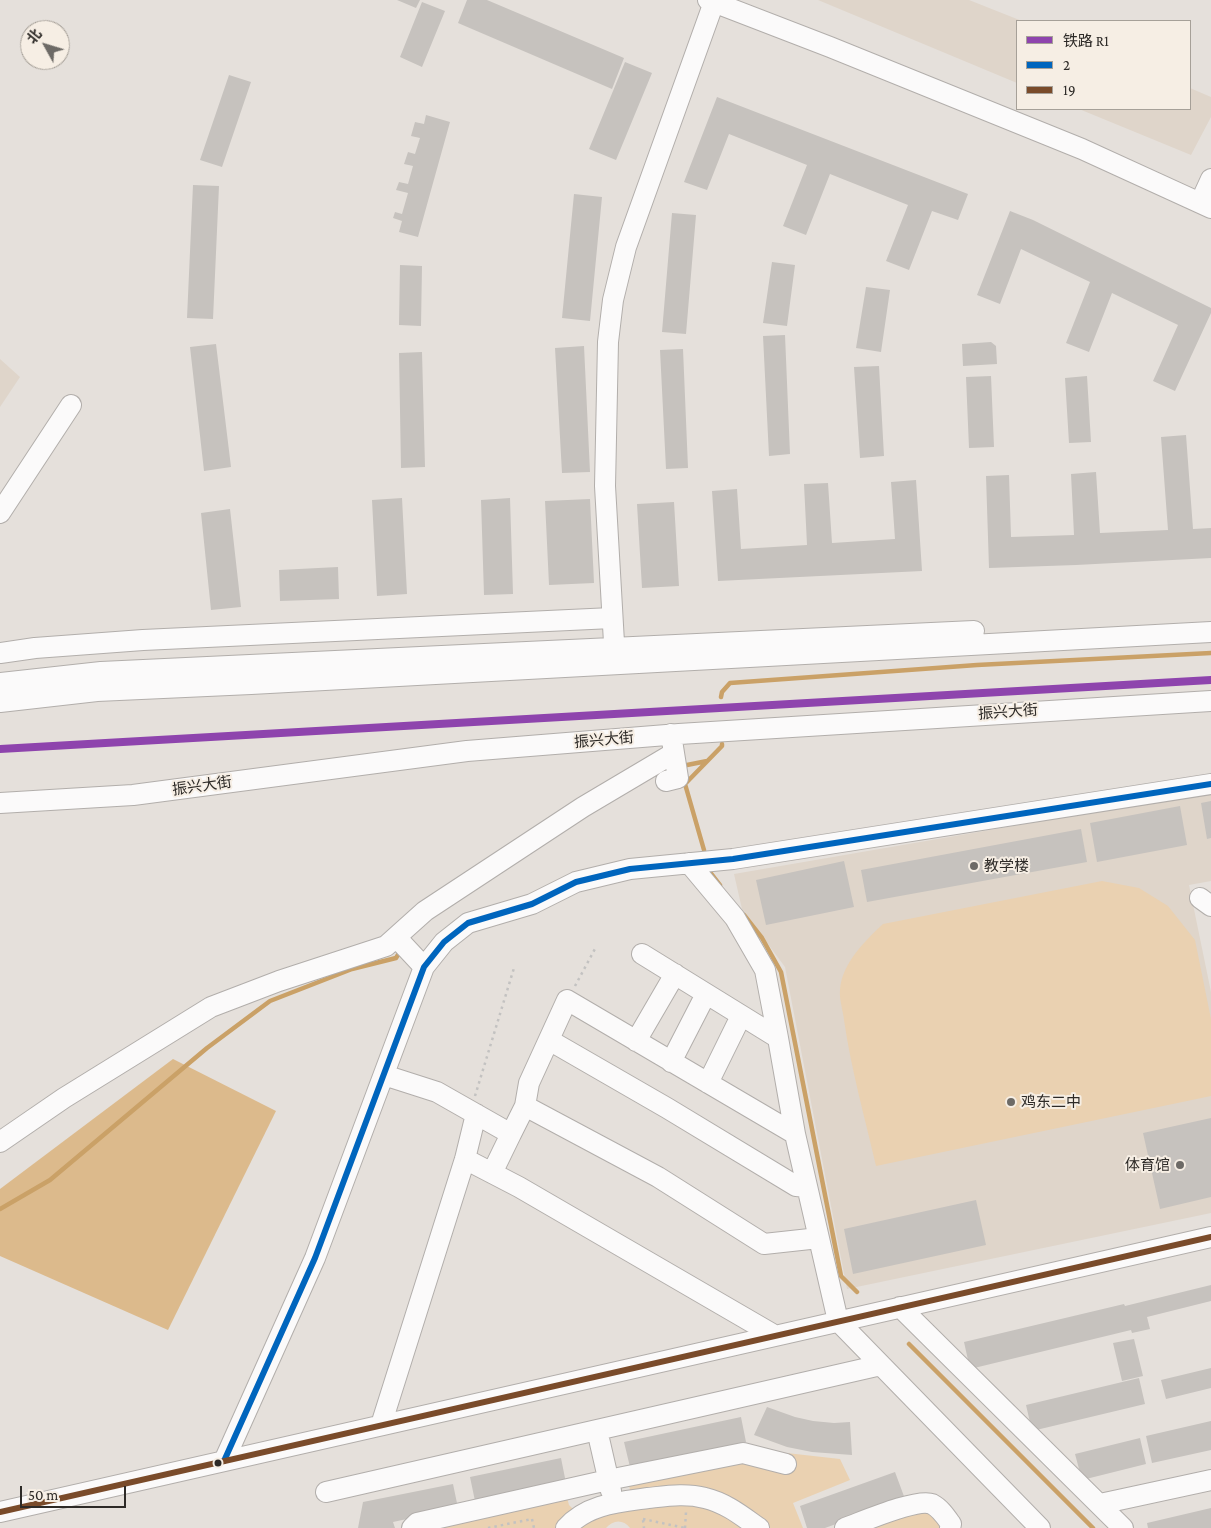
<!DOCTYPE html>
<html>
<head>
<meta charset="utf-8">
<style>
	body { margin:0 }
	#map { position:relative; width:1211px; height:1528px; overflow:hidden; background:#e5e0db; font-family:"Crimson Pro","Noto Sans SC",serif }
	canvas { display:block }
	.legend { position:absolute; left:1016px; top:20px; width:175px; height:90px; box-sizing:border-box; background:#f6eee4; border:1px solid #a6a098; margin:0; padding:6px 9px; list-style:none; font-size:15px; color:#2d2a27 }
	.legend li { display:flex; align-items:center; gap:10px; height:25px }
	.legend b { width:25px; border:1px solid #a6a098 }
	.north { position:absolute; left:20px; top:20px; width:50px; height:50px; box-sizing:border-box; background:#f6eee4; border:1px solid #a6a098; border-radius:50%; rotate:309deg; font-size:14px; font-weight:700; line-height:20px; text-align:center; color:#2d2a27 }
	.north::after { content:''; display:block; margin:auto; width:18px; height:22px; background:#6d6a66; clip-path:polygon(50% 0,100% 100%,50% 72%,0 100%) }
	.scale { position:absolute; left:20px; top:1486px; width:106px; height:22px; box-sizing:border-box; border:2px solid #2d2a27; border-top:0; padding-left:6px; font-size:15px; line-height:18px; white-space:nowrap; color:#2d2a27; -webkit-text-stroke:4px #f6eee4; paint-order:stroke }
</style>
</head>
<body>
<div id="map">
<canvas width="1211" height="1528"></canvas>
<ul class="legend">
<li><b style="height:6px;background:#8e44ad"></b>铁路 R1</li>
<li><b style="height:6px;background:#0065bd"></b>2</li>
<li><b style="height:6px;background:#7a4b2a"></b>19</li>
</ul>
<div class="north">北</div>
<div class="scale">50 m</div>
</div>
<script>
const c = document.querySelector('canvas').getContext('2d');
c.lineJoin = 'round';
function paint(path, color) {
  c.fillStyle = color;
  c.fill(path, 'evenodd');
}
function strokePath(path, color, width, dash) {
  c.strokeStyle = color;
  c.lineWidth = width;
  c.lineCap = dash ? 'butt' : 'round';
  c.setLineDash(dash || []);
  c.stroke(path);
}
function write(font, color, halo, rows, align = 'center') {
  c.font = font + ' "Crimson Pro","Noto Sans SC",serif';
  c.lineWidth = 4;
  c.setLineDash([]);
  c.textBaseline = 'middle';
  c.strokeStyle = halo;
  c.fillStyle = color;
  for (const [text, x, y, turn = 0] of rows) {
    c.save();
    c.translate(x, y);
    c.rotate((+turn || 0) * Math.PI / 180);
    c.textAlign = isNaN(turn) ? turn : align;
    if (halo) c.strokeText(text, 0, 0);
    c.fillText(text, 0, 0);
    c.restore();
  }
}
paint(new Path2D(`
	M818 0H969L1022 21H1017V83Z
	M1190 88 1211 97V117L1191 155 1079 109H1190Z
	M0 359 20 377 0 407Z
	M1211 792V881L1189 885 1211 992V1213L847 1289 785 967 742 909 734 874Z`), '#dfd5ca');
paint(new Path2D(`
	M1102 881 1139 888 1168 906 1195 940 1211 1019V1096L876 1166C865 1118 851 1069 844 1020 843 1011 839 999 840 990 842 963 865 941 883 924Z
	M760 1450 840 1459 850 1480 793 1503 803 1528H630C623 1519 613 1520 606 1528H417L566 1494 569 1505 575 1511 633 1505 628 1480Z
	M918 1509 929 1513 939 1523V1528H868Z`), '#ead1b1');
paint(new Path2D(`
	M173 1059 276 1111 168 1330 0 1256V1189Z`), '#dcba8c');
strokePath(new Path2D(`
	M721 697 722 692 730 683 977 665 1211 653
	M682 766 707 761
	M704 850 685 784 722 746V744
	M710 872 720 885
	M744 915 762 938 781 972 841 1276 857 1292
	M0 1209 50 1180 207 1048 270 1001 352 969 396 958 401 950
	M909 1344 1093 1528`), '#caa167', 4.5);
paint(new Path2D(`
	M397 0H420L416 8Z
	M467 0H487L624 58 612 89 458 23Z
	M422 2 445 11 422 67 400 57Z
	M625 62 652 73 616 160 589 149Z
	M229 75 251 82 222 167 200 160Z
	M717 97 968 194 958 220 932 211 909 270 886 261 908 205 830 174 806 235 783 226 807 165 729 134 707 190 684 182Z
	M426 115 450 122 418 237 399 232 402 221 393 218 395 212 402 214 408 193 396 190 399 182 408 184 413 166 404 164 408 152 415 154 420 138 411 136 415 122 424 124Z
	M193 185 219 186 213 319 187 318Z
	M574 194 602 197 590 321 562 318Z
	M1010 211 1033 220 1211 308V313L1175 391 1153 381 1178 325 1112 293 1089 352 1066 343 1090 282 1021 249 1000 304 977 295Z
	M672 213 696 215 686 334 662 332Z
	M772 262 795 265 787 326 763 323Z
	M400 265 422 266 421 326 399 325Z
	M866 287 890 290 881 352 856 348Z
	M785 335 790 454 769 456 763 336Z
	M991 342 996 346 997 364 963 366 962 344Z
	M216 344 231 467 204 471 190 347Z
	M584 346 590 472 562 473 555 348Z
	M683 349 688 468 666 469 660 350Z
	M422 352 425 467 401 468 399 353Z
	M879 366 884 456 860 458 854 367Z
	M991 376 994 447 969 448 966 377Z
	M1087 376 1091 442 1069 443 1065 378Z
	M1186 435 1193 529 1211 528V558L1076 565 989 568 986 476 1009 475 1011 537 1074 535 1071 474 1096 472 1100 533 1168 530 1161 437Z
	M916 480 922 571 718 581 712 491 737 489 741 549 807 545 804 484 828 483 832 543 895 539 891 482Z
	M402 498 407 594 377 596 372 500Z
	M510 498 513 594 484 595 481 500Z
	M590 499 594 583 549 585 545 501Z
	M674 502 679 586 642 588 637 504Z
	M230 509 241 607 211 610 201 513Z
	M338 567 339 599 280 601 279 570Z
	M1211 801V838L1207 839 1201 803Z
	M1180 806 1187 845 1097 862 1090 823Z
	M1081 829 1087 862 867 902 861 870Z
	M844 861 854 907 766 925 756 880Z
	M1211 1118V1197L1160 1209 1143 1133Z
	M976 1200 986 1245 853 1274 844 1229Z
	M1211 1285V1301L1147 1317 1150 1329 1132 1333 1131 1330 970 1369 964 1342 1124 1304 1125 1306Z
	M1134 1339 1143 1376 1122 1381 1113 1343Z
	M1211 1368V1388L1166 1399 1161 1380Z
	M1139 1378 1145 1404 1032 1431 1026 1405Z
	M767 1407 795 1417 813 1421 834 1423 850 1422 852 1455 812 1452 787 1447 754 1435Z
	M741 1417 746 1442 630 1467 624 1442Z
	M1211 1421V1450L1152 1463 1146 1436Z
	M1140 1438 1146 1464 1082 1480 1075 1454Z
	M561 1458 566 1483 475 1501 470 1477Z
	M895 1472 905 1499 825 1528H807L800 1506Z
	M453 1484 458 1508 393 1522 395 1528H358L363 1502Z
	M1211 1508V1528H1148L1147 1523Z`), '#c6c2be');
const minor = new Path2D(`
	M708 0 830 47 1082 149 1211 208
	M1200 203 1211 179
	M0 513 71 405
	M0 653 35 648 143 640 612 618
	M615 660 605 486 608 342 613 300 626 247 714 2
	M0 683 101 672 974 631
	M0 702 97 691 251 684 1211 632
	M666 781 678 778 674 753
	M0 803 133 795 467 751 679 734 1211 701
	M689 863 735 918 765 970 778 1038
	M1200 898 1211 906
	M396 937 424 967
	M642 954 778 1038 795 1134 838 1321 1040 1528
	M549 1040 667 1108 796 1186 807 1187
	M636 1041 675 974
	M671 1062 706 994
	M384 1075 437 1092 511 1134 525 1106 529 1083 567 1000 795 1134
	M708 1083 741 1016
	M525 1106 658 1177 764 1244 819 1238
	M0 1142 64 1098 211 1007 279 981 386 946 425 911 583 807 674 753 671 734
	M465 1159 519 1187 774 1335
	M492 1173 511 1134
	M900 1307 1123 1528
	M381 1425 465 1159 476 1114
	M597 1430 611 1491
	M224 1461 315 1258 424 967 444 942 468 923 532 904 576 882 630 869 733 859 1211 784
	M326 1492 881 1365
	M1100 1504 1211 1480
	M0 1512 1211 1237
	M412 1528 417 1523 608 1480 743 1453 786 1464
	M566 1528C587 1504 619 1502 648 1498 667 1496 686 1493 705 1498 726 1503 742 1516 759 1528
	M845 1528C862 1522 917 1498 932 1504 940 1508 946 1517 951 1524L950 1528`);
strokePath(minor, '#b2aeab', 22);
strokePath(new Path2D(`
	M575 986 596 947
	M475 1096 514 968
	M532 1519 534 1528
	M643 1519 685 1528
	M643 1520 644 1528
	M488 1528 532 1519
	M685 1528 686 1512`), '#c3c2c1', 2.5, [2.5, 4]);
strokePath(minor, '#fbfafa', 20);
strokePath(new Path2D(`
	M224 1461 315 1258 424 967 444 942 468 923 532 904 576 882 630 869 733 859 1211 784`), '#0065bd', 6);
strokePath(new Path2D(`
	M0 1512 1211 1237`), '#7a4b2a', 6);
strokePath(new Path2D(`
	M0 749 1211 680`), '#8e44ad', 8);
for (const [x, y, r, color] of [
	[974,866,5,"#6d6a66"],
	[1011,1102,5,"#6d6a66"],
	[1180,1165,5,"#6d6a66"],
	[218,1463,4.5,"#2d2a27"]
]) {
  const dot = new Path2D();
  dot.arc(x, y, r, 0, 2 * Math.PI);
  c.fillStyle = color;
  c.fill(dot);
  strokePath(dot, '#f6eee4', 2);
}
write('15px', '#2d2a27', '#f6eee4', [
	["振兴大街",1008,712,-4],
	["振兴大街",604,740,-5],
	["振兴大街",202,786,-8]
]);
write('15px', '#2d2a27', '#f6eee4', [
	["教学楼",984,866],
	["鸡东二中",1021,1102],
	["体育馆",1170,1165,"right"]
], 'left');
</script>
</body>
</html>
